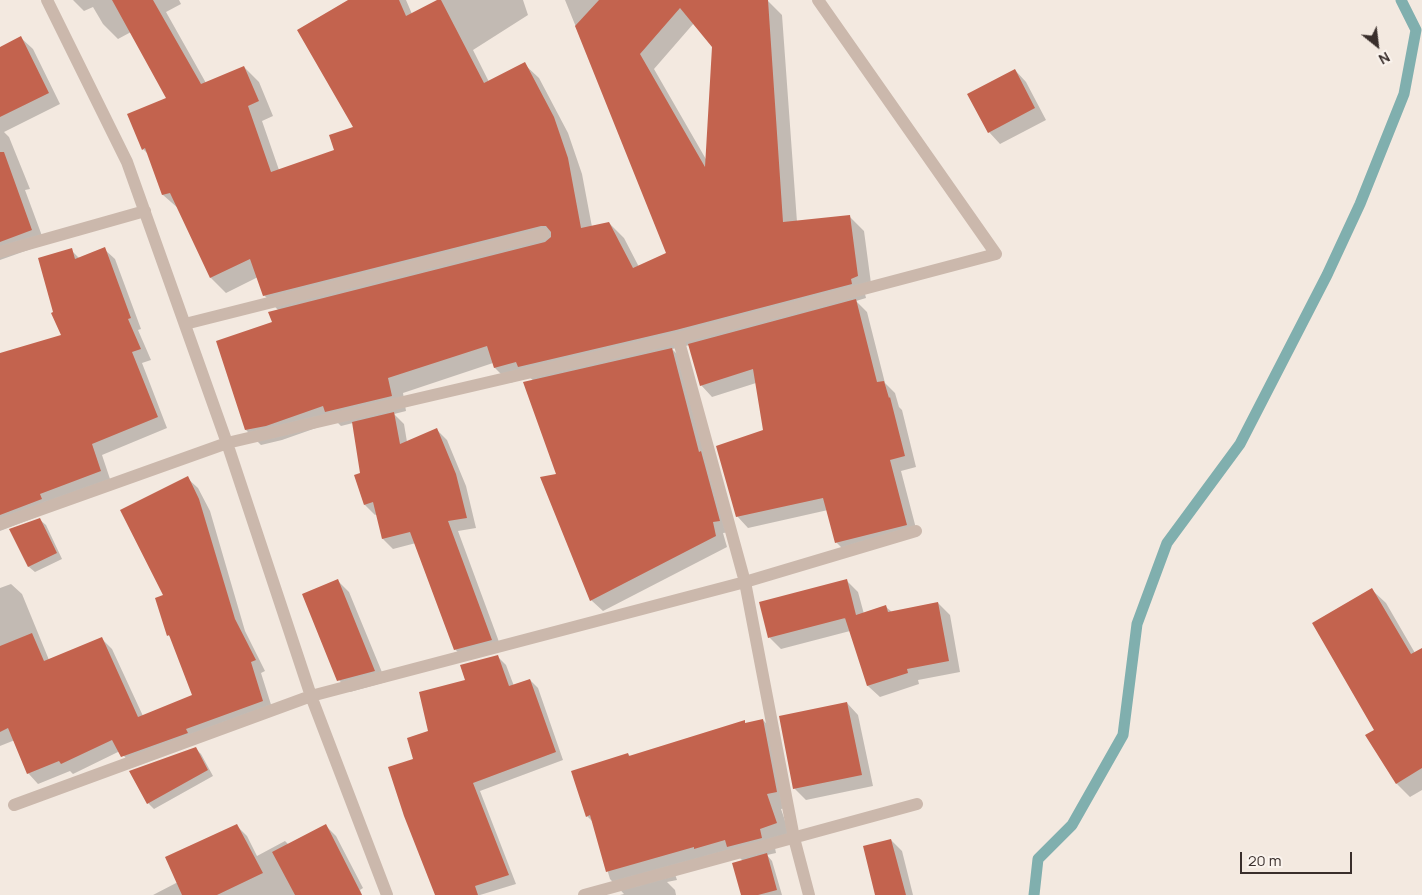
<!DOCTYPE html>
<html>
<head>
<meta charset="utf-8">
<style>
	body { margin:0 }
	#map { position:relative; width:1422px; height:895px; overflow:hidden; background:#f3e9e0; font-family:Manrope,sans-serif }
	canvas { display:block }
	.north { position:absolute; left:1352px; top:20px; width:50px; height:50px; -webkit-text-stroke:4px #faf3ed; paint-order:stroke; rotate:151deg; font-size:14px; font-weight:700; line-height:20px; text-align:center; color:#392e2b }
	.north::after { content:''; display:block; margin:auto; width:18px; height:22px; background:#392e2b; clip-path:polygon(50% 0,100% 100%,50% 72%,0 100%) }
	.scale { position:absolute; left:1240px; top:852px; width:112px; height:22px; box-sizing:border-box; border:2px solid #392e2b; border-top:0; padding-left:6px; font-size:15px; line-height:18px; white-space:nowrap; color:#392e2b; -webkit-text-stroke:4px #faf3ed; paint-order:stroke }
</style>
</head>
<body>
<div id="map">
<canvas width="1422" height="895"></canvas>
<div class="north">N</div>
<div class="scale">20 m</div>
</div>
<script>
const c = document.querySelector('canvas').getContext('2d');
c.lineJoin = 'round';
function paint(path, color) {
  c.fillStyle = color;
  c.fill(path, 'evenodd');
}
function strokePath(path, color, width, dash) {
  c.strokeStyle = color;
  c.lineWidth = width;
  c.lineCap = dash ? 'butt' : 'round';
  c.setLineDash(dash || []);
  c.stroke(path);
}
paint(new Path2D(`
	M73 0H179L181 4 166 12 206 83 244 67 259 82 273 116 262 121 279 170 336 151 355 128 350 0H406L412 14 440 0H523L528 15 473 50 489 82 524 64 539 78 568 133 582 174 592 227 609 223 624 238 639 267 668 253 565 0H767L782 15 797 222 849 216 864 231 872 291 865 294 866 298 856 301 867 312 885 383 895 393 899 407 902 410 916 467 901 471 918 536 848 554 836 542 828 510 748 528 737 516 765 430 756 383 712 397 701 385 690 345 672 349 683 360 730 532 723 533 727 547 603 611 591 600 534 381 529 377 510 383 495 368 493 363 403 393 406 411 394 414 404 424 407 442 437 430 447 440 466 486 476 528 458 531 502 650 465 660 455 649 416 543 393 549 383 539 377 514 375 515 365 505 362 474 353 423 341 426 336 421 282 440 261 445 246 430 273 323 278 310 264 295 258 277 226 293 211 278 179 209 163 195 150 156 143 149 168 99 131 32 118 39 103 24 93 7 84 11ZM694 23 713 46 707 161 654 69Z
	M21 38 33 49 60 104 4 132 9 137 30 189 25 190 45 244 0 260V48Z
	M1015 70 1026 82 1046 120 1000 144 989 132Z
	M104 249 115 259 141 329 138 330 151 360 142 363 167 428 102 455 111 482 44 514 0 531V355L62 336 55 312 71 250 80 259Z
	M187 478 198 488 210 511 245 631 265 671 261 673 273 711 133 767 120 751 73 774 70 771 38 784 28 773 15 740 0 746V588L11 584 22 594 49 660 101 638 112 649 143 716 194 696 172 638 168 635 164 596Z
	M40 520 46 525 62 559 35 572 29 567 11 530Z
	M337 580 349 592 386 682 350 692 339 680Z
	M846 580 858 592 864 614 886 607 892 612 938 603 950 615 960 672 918 680 919 684 880 697 868 686 850 631 781 649 770 638 761 603Z
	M1372 590 1386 603 1415 653 1422 649V790L1410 797 1397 784 1367 735 1376 730Z
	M498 657 506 665 514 686 530 680 538 688 563 760 480 791 516 884 480 895H437L414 760 429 732 467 680Z
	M847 703 858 715 873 786 806 800 794 788Z
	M763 720 777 735 791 807 781 809 791 838 774 843 776 853 767 855 772 861 782 895H742L743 861 737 855 675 874 677 880 667 882 675 890 676 895H620L624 894 610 879 593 822 587 816 628 754 631 757 744 722 746 724Z
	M195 748 201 754 213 776 154 809 148 803Z
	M237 826 247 836 257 856 285 841 289 845 326 826 336 836 363 888 360 890 362 895H153L178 882Z
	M891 840 902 851 913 895H876Z`), '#0003');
strokePath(new Path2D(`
	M1034 895 1038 859 1072 825 1123 735 1137 624 1167 543 1240 444 1327 275 1360 204 1404 94 1416 30 1401 0`), '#80afae', 11);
paint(new Path2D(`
	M112 0H153L201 84 244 66 259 101 248 106 271 172 334 150 329 135 353 127 297 30 348 0H399L406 16 437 0H441L484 83 525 62 554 117 568 158 581 228 609 222 633 268 666 253 575 26 599 0H768L783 222 850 215 858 276 851 279 852 284 676 330 518 367 516 362 494 368 487 346 388 378 392 396 325 412 323 406 266 426 245 430 216 341 272 322 268 312 545 242 551 237V232L546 226H541L263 296 250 259 210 278 170 193 162 195 145 148 142 150 127 114 166 98ZM680 8 712 47 705 167 640 54Z
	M21 36 49 93 0 117V47Z
	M1015 69 1035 108 988 133 967 94Z
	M0 152H4L32 230 0 242Z
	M105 247 131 318 128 319 141 349 132 352 158 417 92 444 101 471 40 494 42 499 0 515V353L61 335 51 313 53 312 38 258 72 248 75 259Z
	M856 299 877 382 884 381 889 398 890 397 905 456 890 460 907 525 835 543 823 498 736 517 716 446 763 430 753 369 700 386 688 344Z
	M672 348 699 452 701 451 720 521 713 522 716 536 590 601 540 477 556 474 523 382Z
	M394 412 400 444 437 428 456 474 467 518 448 521 492 640 454 650 410 532 382 539 373 502 364 505 354 475 360 473 352 422Z
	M188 476 199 499 235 619 256 660 251 662 263 701 186 729 188 733 121 757 112 740 61 764 59 761 27 774 8 728 0 732V646L32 633 44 661 102 637 138 717 192 695 169 635 167 636 155 598 163 595 120 510Z
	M40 518 57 553 28 567 9 529Z
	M338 579 375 671 337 681 302 594Z
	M847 579 856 615 886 605 888 612 938 602 949 661 907 669 908 673 867 686 845 618 849 617 768 638 759 602Z
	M1372 588 1411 654 1422 648V768L1396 784 1365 735 1374 730 1312 623Z
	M498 655 509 686 530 679 556 752 473 783 509 875 475 886 478 895H435L404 816 388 767 413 759 407 738 428 731 419 692 465 680 460 665Z
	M847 702 862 775 793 789 779 716Z
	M763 719 777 792 767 794 777 823 760 829 762 838 727 847 725 840 694 849V847L606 872 590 815 586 817 571 771 628 753 629 756 745 720V723Z
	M196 747 208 770 147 804 129 771Z
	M237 824 263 873 217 895H182L165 857Z
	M326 824 362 895H295L272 852Z
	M891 839 906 895H875L863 846Z
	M767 853 777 890 758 895H741L732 863Z`), '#c3634e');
strokePath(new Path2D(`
	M47 0 127 162 227 443 311 696 387 895
	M0 252 145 211
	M185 324 543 234
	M678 338 745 582 794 838 809 895
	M0 524 227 443 678 338 996 254 818 0
	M14 805 311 696 745 582 916 531
	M584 895 917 804`), '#cbb8ac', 12);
</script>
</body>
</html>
